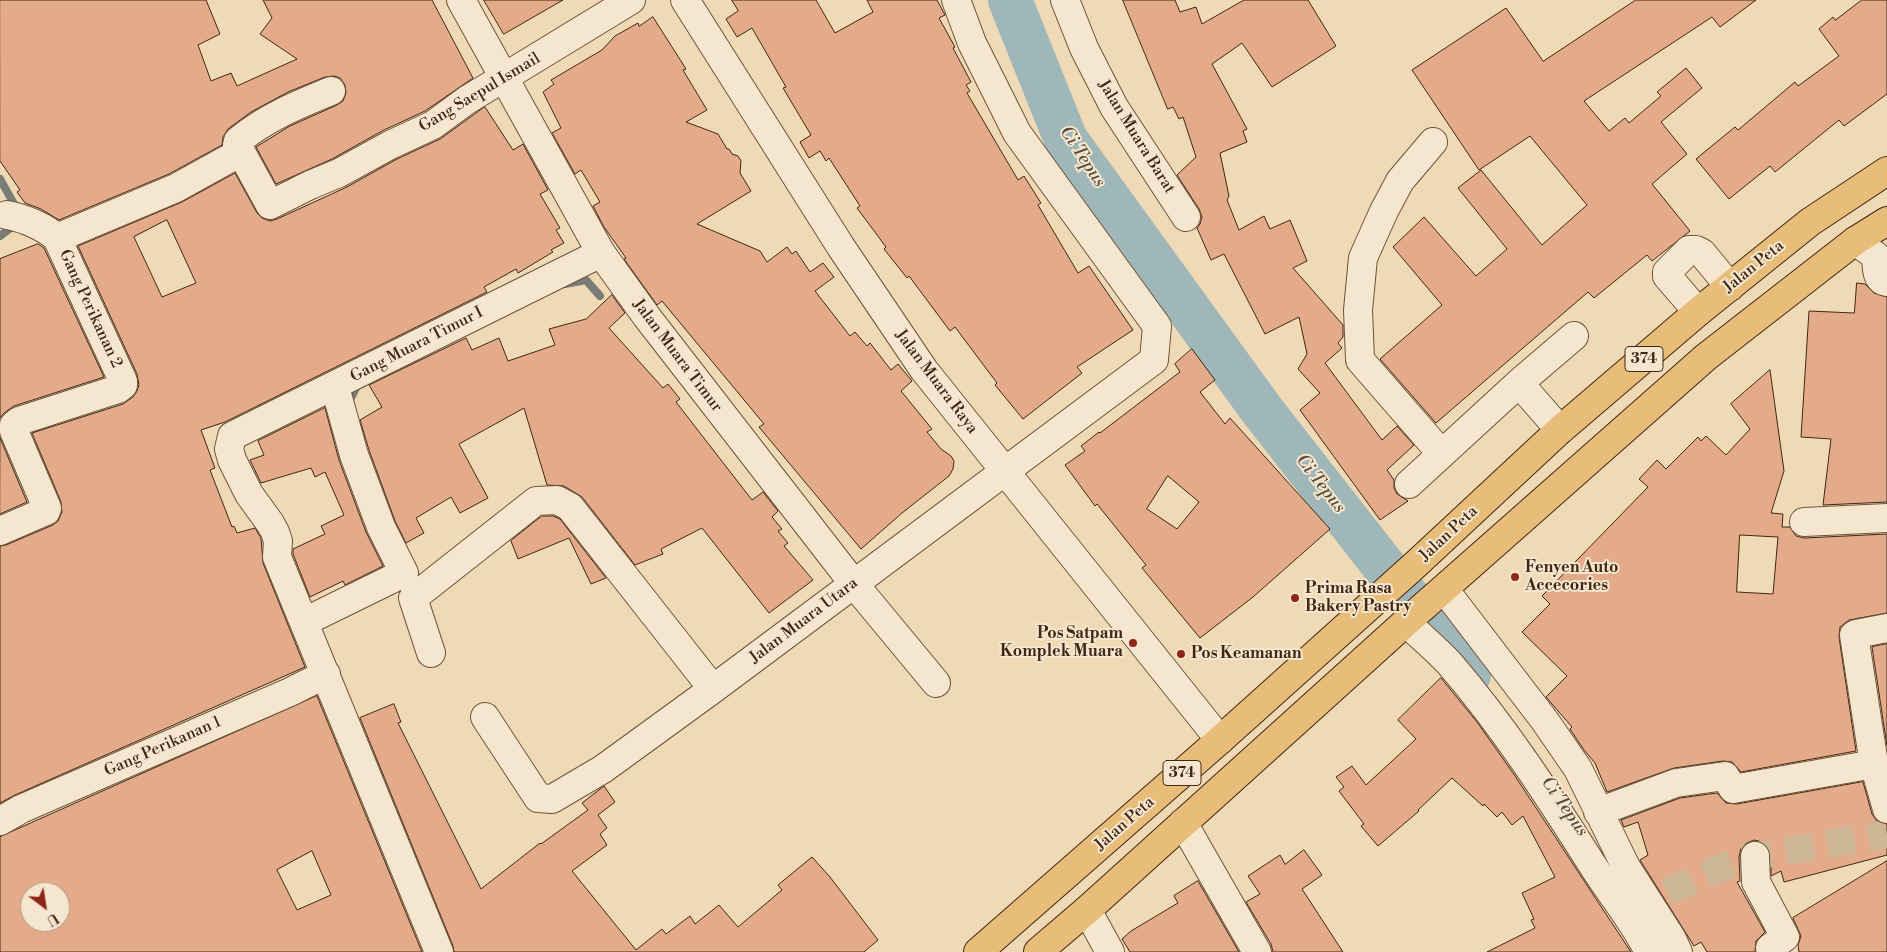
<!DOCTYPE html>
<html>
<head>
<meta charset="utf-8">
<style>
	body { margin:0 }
	#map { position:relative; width:1887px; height:952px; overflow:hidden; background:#f0dab5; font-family:"Libre Bodoni",serif }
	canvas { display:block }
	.north { position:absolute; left:20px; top:882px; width:50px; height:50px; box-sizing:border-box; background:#f5e7cf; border:1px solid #ad9a84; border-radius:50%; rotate:149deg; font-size:14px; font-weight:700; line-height:20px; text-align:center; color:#412613 }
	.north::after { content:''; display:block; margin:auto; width:18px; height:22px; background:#8f2418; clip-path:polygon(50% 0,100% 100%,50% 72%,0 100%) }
</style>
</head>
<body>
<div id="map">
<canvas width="1887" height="952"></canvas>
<div class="north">U</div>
</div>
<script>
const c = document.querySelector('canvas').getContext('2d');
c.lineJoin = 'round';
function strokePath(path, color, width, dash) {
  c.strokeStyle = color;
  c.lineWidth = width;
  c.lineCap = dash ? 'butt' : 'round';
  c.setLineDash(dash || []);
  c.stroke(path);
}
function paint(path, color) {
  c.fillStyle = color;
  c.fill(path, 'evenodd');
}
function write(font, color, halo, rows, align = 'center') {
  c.font = font + ' "Libre Bodoni",serif';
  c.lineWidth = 4;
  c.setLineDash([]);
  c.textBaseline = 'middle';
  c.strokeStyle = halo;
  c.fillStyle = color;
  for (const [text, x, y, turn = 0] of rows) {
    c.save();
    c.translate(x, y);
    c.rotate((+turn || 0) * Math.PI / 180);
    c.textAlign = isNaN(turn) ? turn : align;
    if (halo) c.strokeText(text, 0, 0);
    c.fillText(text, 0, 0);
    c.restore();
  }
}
strokePath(new Path2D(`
	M0 179 14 204 15 212
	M0 236 16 224
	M565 284 586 280 600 296
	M348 404 357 386 362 384`), '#7a7d77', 8);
strokePath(new Path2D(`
	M1010 0 1066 140 1261 409 1469 675`), '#a0b7b9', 44);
const building = new Path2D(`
	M0 0H206L220 34 198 45 211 81 231 73 237 86 297 59 260 34 272 18 263 0H432L473 78 425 111 382 131 332 159 276 184 256 147 290 126 337 105 343 101 346 93 345 85 340 78 334 76 325 77 288 92 251 112 228 129 223 137 222 145 169 174 59 220 41 209 25 203 17 192 20 190 0 161Z
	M484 0H563L504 34Z
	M732 0H816L835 33 873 12 867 0H937L945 15 939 18 955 47 953 48 971 82 966 85 970 91 967 93 1018 180 1024 176 1041 203 1038 205 1078 273 1089 266 1133 330 1077 367 1082 373 1023 419 995 385 997 383 955 327 950 331 909 276 907 278 884 249 886 247 857 208 860 206 829 158 826 161 820 151 809 158 800 142 811 135 783 88 786 87 752 28 737 37 726 19 738 11Z
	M1123 0H1175L1180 12 1196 7 1202 24 1244 0H1308L1336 46 1272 87 1242 43 1212 64 1247 129 1243 131 1247 142 1220 153 1229 196 1227 200 1239 230 1264 216 1270 229 1290 220 1307 261 1293 268 1343 325V337L1338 343 1342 348 1325 363 1382 440 1397 426 1414 445 1387 470 1394 480V488L1397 494 1408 501 1380 520 1300 410 1320 393 1298 369 1307 354 1299 317 1265 334 1224 254 1211 260 1197 228 1200 224 1202 217 1199 209 1177 175 1196 157 1183 117 1179 119 1173 107 1168 109Z
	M1636 0H1756L1720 27 1712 17 1584 101 1609 131 1625 118 1629 123 1661 96 1657 92 1686 68 1702 88 1661 122 1687 154 1652 184 1690 231 1652 261 1647 255 1594 298 1588 292 1436 423 1380 359 1442 305 1393 247 1424 217 1476 276 1507 249 1458 188 1481 170 1542 245 1587 205 1530 136 1479 170 1412 70 1506 8 1543 61Z
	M1862 0H1887V94L1844 126 1839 120 1775 172 1770 166 1729 199 1696 159 1735 127 1738 130 1795 82 1798 86 1839 56 1819 29 1833 17 1835 20Z
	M653 17 686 69 683 70 707 110 686 122 718 134 727 149H729L732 154 738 156 741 161 740 173 751 191 697 224 760 251 767 262 787 247 792 254 796 251 810 272 823 263 834 277 815 291 850 336 855 332 867 346 870 343 891 370 898 364 912 381 901 391 932 429 927 432 941 449 951 456 954 461 953 469 949 476 902 513 861 549 759 427 764 424 662 301 657 305 624 259 626 258 604 227 593 206 600 202 581 170 575 174 552 133 561 128 543 92 554 84 551 80 602 50 615 36 638 23 639 26Z
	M485 107 513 150 523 144 548 190 540 194 560 228 556 230 564 243 551 250 553 252 518 273 516 269 484 287 487 292 225 422 201 430 215 468 210 470 232 527 234 526 237 533 255 528 261 538 263 563 305 667 15 795 0 803V546L6 545 53 525 58 521 62 512 61 502 32 433 123 404 133 397 137 391 139 385 137 374 78 246 182 202 235 173 257 213 262 218 270 221 277 219 347 187 397 159 440 139ZM167 220 196 283 162 297 134 237Z
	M38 244 44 248 104 377 14 406 4 413 0 418V259Z
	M1857 283 1865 284 1874 293 1887 297V502L1823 505 1831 439 1801 437 1809 311 1854 313Z
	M612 295 625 313 609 328 663 388 668 384 680 399 676 402 752 500 763 492 778 511 772 517 782 529 778 531 788 543 784 546 813 580 769 613 702 528 661 549 663 554 635 565 582 497 564 486 547 485 524 408 459 444 488 498 460 513 451 497 416 518 424 533 406 543 395 521 369 450 360 420 382 407 369 385 466 338 472 350 499 338 508 361 555 345 549 329 586 319Z
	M1192 349 1215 380 1200 392 1225 424 1230 418 1330 529 1253 597 1200 638 1142 568 1146 565 1097 504 1095 506 1065 465 1085 451 1081 446 1099 432 1100 433 1180 372 1175 364ZM1168 476 1199 502 1177 529 1147 509Z
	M1770 370 1784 471 1771 513 1783 514 1782 527H1790L1796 536 1804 538 1887 534V613L1849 620 1840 627 1839 637 1856 751 1741 772 1732 762 1723 761 1674 768 1607 792 1595 763 1584 750 1570 729 1572 727 1546 697 1567 676 1522 632 1550 604 1542 596 1648 487 1639 479 1657 460 1666 469 1698 437 1701 441 1706 436 1726 455 1750 429 1731 404ZM1740 535 1778 537 1773 594 1737 592Z
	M325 408 339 460 366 532 383 566 345 585 343 581 310 597 293 554V549L325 534 321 526 344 515 325 472 315 477 311 468 261 483 250 460 264 455 258 441Z
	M0 438 27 502 0 514Z
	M542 516H553L560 519 606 578 591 584 569 538 518 559 511 541Z
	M1887 644V746L1872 647Z
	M1441 678 1477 722 1513 773 1631 952H1487L1535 928 1531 920 1534 919 1522 893 1555 877 1523 816 1512 825 1502 812 1497 817 1484 804 1483 806 1452 778 1418 810 1419 811 1378 846 1361 826 1364 824 1339 791 1344 787 1336 777 1352 766 1366 785 1416 739 1398 720Z
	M317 696 422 952H0V837ZM312 851 331 895 297 910 277 870ZM30 892H60V922H30Z
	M394 704 401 722 398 723 481 889 540 843 541 844 588 810 582 803 604 786 615 802 598 815 607 828 600 834 607 845 572 871 636 950 662 929 666 934 690 916 695 924 719 905 738 927 782 890 778 885 812 857 830 877 878 940 864 952H454L453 946 360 718Z
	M1863 782 1872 814 1877 821 1887 824V855L1784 882 1781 871 1771 876V855L1768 848 1763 842 1754 840 1747 843 1741 848 1739 857 1740 881 1737 882 1765 932 1756 941 1755 952H1707L1701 942 1694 946 1640 860 1648 855 1638 822 1624 827 1621 820 1680 798 1717 793 1726 803 1736 804Z
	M1304 850 1322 875 1302 889 1343 952H1273L1271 944 1246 902 1260 894 1248 876 1280 855 1285 864Z
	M1887 861V952H1799L1798 945 1801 936 1793 918Z
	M1198 881 1239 952H1130L1122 939 1131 931 1178 903 1174 896Z`);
paint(building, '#e3ab89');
strokePath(building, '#412613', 1);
strokePath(new Path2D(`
	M1667 892 1725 866 1755 856 1887 834`), '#cdb695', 28, [28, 14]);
const minor = new Path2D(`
	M461 0 601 253 647 317 854 584 936 683
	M685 0 841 247 924 370 1220 740
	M1065 0 1084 48 1114 107 1186 217
	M1433 142 1400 181 1384 211 1363 258 1358 310 1360 360 1441 453
	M241 152 237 145 238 141C265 118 299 104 331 91
	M57 238 176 188 241 152 270 205 310 185 339 173 390 145 433 125 467 100 631 0
	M1855 241 1876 256C1877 266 1875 280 1887 282
	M1698 312 1667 276V272L1689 250H1696L1702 253 1730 287
	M1519 383 1574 336
	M1409 484 1519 383 1560 430
	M1804 522 1887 518
	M0 531 46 511 47 508 14 431V425L19 421 118 389 123 385V381L57 238C45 227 24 218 7 215
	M1444 589 1545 721 1578 769 1626 867 1672 939 1678 952
	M304 622 404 573 381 527 354 455 335 387
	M1406 622C1420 636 1436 649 1450 664 1505 728 1550 798 1595 869 1613 897 1634 922 1649 952
	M1887 628 1856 634 1854 635 1874 764 1887 809
	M431 653 413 598 536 501 557 500 570 507 713 689
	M485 717 538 798 552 799 603 769 713 689 1154 360 1157 326 1017 133 972 43 956 0
	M1598 812 1676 783 1725 776 1733 789 1874 764
	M0 821 21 809 290 692 326 674
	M1183 823 1257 952
	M1755 856 1756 882 1785 937 1770 948 1772 952
	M1087 910 1110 952
	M439 952 277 557 278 541 275 532 270 523 249 494 232 460 229 449 232 436 601 253`);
const major = new Path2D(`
	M978 952 1220 740 1415 565 1560 430 1698 312 1810 222 1887 171
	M1038 952 1087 910 1406 622 1706 357 1855 241 1887 221`);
strokePath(minor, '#6d533c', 30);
strokePath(major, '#412613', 30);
strokePath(minor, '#f5e7cf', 28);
strokePath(major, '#e8bd7a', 28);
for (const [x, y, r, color] of [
	[1515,577,5,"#8f2418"],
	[1295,598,5,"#8f2418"],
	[1133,643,5,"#8f2418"],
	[1181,654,5,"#8f2418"]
]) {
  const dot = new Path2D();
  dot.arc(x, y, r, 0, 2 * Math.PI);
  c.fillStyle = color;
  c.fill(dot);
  strokePath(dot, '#f5e7cf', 2);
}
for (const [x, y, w] of [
	[1644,359,38],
	[1182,773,38]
]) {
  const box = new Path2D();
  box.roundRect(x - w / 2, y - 12.5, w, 25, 4);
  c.fillStyle = '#f5e7cf';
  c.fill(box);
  strokePath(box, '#412613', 1);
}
write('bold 15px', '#412613', null, [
	["374",1644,359],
	["374",1182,773]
]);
write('16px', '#412613', '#f5e7cf', [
	["Gang Saepul Ismail",480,93,-31],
	["Jalan Muara Barat",1136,137,58],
	["Jalan Peta",1754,267,-39],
	["Gang Perikanan 2",90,309,65],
	["Gang Muara Timur I",417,345,-27],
	["Jalan Muara Timur",677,356,53],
	["Jalan Muara Raya",936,382,53],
	["Jalan Peta",1449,534,-43],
	["Jalan Muara Utara",804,621,-37],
	["Gang Perikanan 1",163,747,-24],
	["Jalan Peta",1125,824,-41]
]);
write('bold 16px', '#412613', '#f5e7cf', [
	["Fenyen Auto",1525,568],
	["Accecories",1525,586],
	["Prima Rasa",1305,589],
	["Bakery Pastry",1305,607],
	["Pos Satpam",1123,634,"right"],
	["Komplek Muara",1123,652,"right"],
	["Pos Keamanan",1191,654]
], 'left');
write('italic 18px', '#594a3c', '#f5e7cf', [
	["Ci Tepus",1082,157,57],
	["Ci Tepus",1320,484,52],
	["Ci Tepus",1564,807,55]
]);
</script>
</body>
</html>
